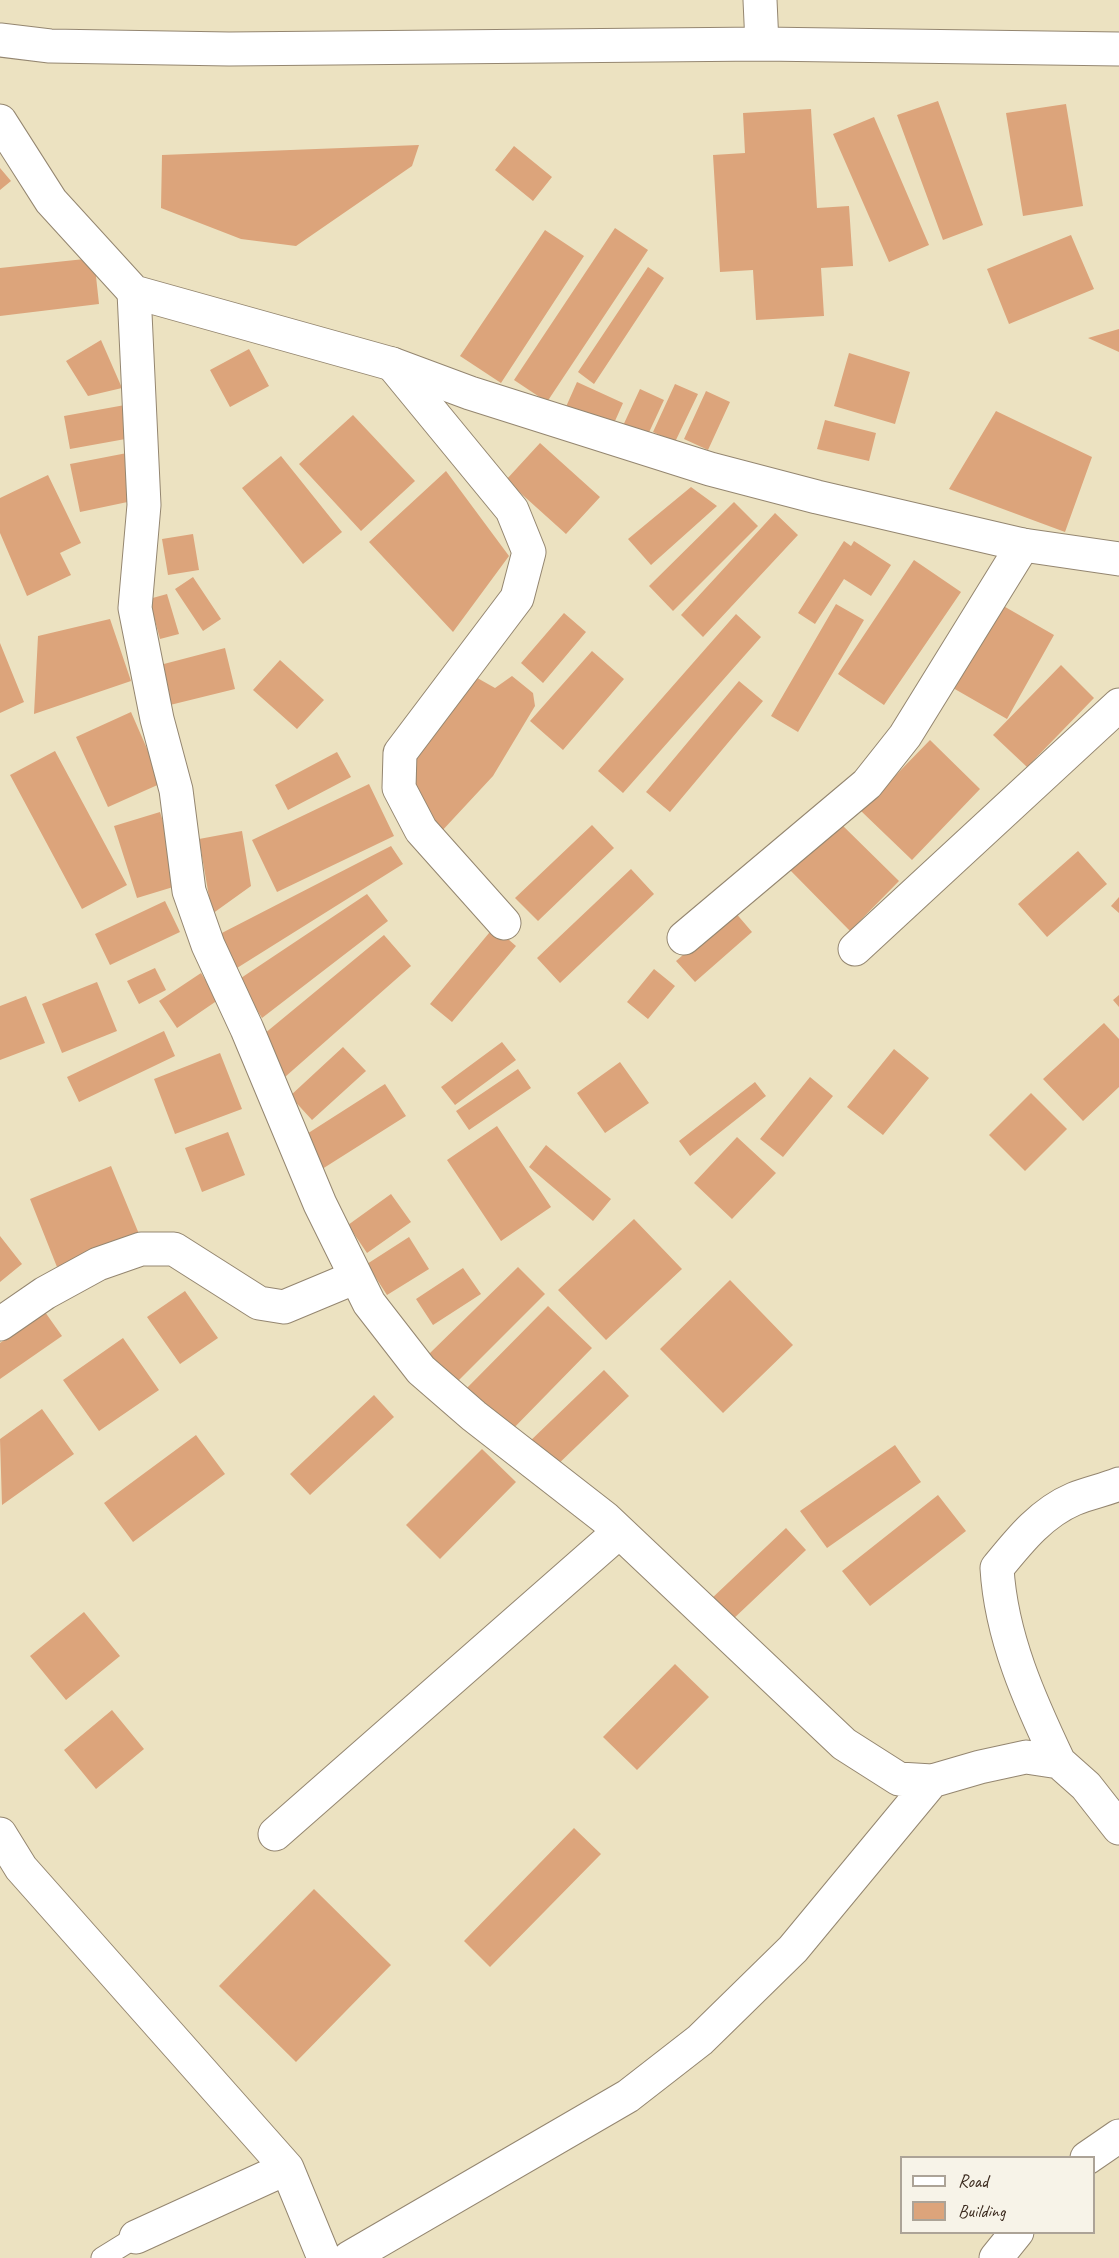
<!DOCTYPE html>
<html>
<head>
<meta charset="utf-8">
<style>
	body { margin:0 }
	#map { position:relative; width:1119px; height:2258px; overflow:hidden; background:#ece2c1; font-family:Caveat,sans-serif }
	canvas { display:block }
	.legend { position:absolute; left:900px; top:2156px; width:195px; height:78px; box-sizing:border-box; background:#f7f3e8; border:2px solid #aca397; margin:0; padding:8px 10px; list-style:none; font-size:18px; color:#3b2a1e }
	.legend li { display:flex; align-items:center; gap:12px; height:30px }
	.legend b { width:30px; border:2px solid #aca397 }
</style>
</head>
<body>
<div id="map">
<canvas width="1119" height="2258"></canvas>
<ul class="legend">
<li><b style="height:8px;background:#fff"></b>Road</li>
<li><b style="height:16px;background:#dca47b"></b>Building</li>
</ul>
</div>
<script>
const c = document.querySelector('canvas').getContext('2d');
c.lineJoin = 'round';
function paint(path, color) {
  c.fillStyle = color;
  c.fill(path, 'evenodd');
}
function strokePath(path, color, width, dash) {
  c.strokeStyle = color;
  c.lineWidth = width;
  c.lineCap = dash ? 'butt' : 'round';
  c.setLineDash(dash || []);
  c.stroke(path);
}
paint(new Path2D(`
	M938 101 983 225 943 240 897 115Z
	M1066 104 1083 206 1023 216 1006 113Z
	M811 109 817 208 849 206 853 266 821 268 824 316 756 320 753 270 720 272 713 155 745 153 743 113Z
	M874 117 929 245 889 262 833 134Z
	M419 145 412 166 296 246 241 239 161 208 162 155Z
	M514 146 552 177 533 201 495 170Z
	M0 168 11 181 0 190Z
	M615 228 648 250 547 402 514 380Z
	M545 230 584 256 501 383 460 356Z
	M1071 235 1094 289 1009 324 987 269Z
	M94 258 99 304 0 316V268Z
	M648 267 664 278 594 384 578 372Z
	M1119 329V352L1088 338Z
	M101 340 122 388 88 396 66 361Z
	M249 349 269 386 230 407 210 370Z
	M849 353 910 372 895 424 834 406Z
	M577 382 623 403 611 430 565 409Z
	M675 384 698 394 675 442 653 432Z
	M640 389 664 400 645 441 621 430Z
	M706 391 730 402 708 450 684 439Z
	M125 405 131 438 70 449 64 416Z
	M996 411 1092 457 1065 532 949 489Z
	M353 415 415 481 361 531 299 464Z
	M825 420 876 433 869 461 817 449Z
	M540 443 600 497 566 534 506 480Z
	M127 453 137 500 80 512 70 464Z
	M281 456 342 532 303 564 242 488Z
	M446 471 509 556 453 632 369 542Z
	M48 475 81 543 60 553 71 575 27 596 0 533V498Z
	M691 487 717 506 651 565 628 539Z
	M734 502 758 526 673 611 649 586Z
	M775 513 798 535 703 637 681 615Z
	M193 534 199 570 168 575 162 539Z
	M844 541 851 546 854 541 891 565 871 596 844 579 815 624 798 613Z
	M914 560 961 592 884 705 838 674Z
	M193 577 221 619 203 631 175 589Z
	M167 594 179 634 160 639 149 599Z
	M836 604 864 620 798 732 771 716Z
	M1000 604 1054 635 1007 719 953 688Z
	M564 613 586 632 543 683 521 663Z
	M736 614 761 637 623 793 598 771Z
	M110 619 131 681 34 714 38 636Z
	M0 643 24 702 0 713Z
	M225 648 235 689 170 705 160 665Z
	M592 651 624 679 563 750 530 721Z
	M280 660 324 700 297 729 253 690Z
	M1061 665 1094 698 1027 767 993 735Z
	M472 675 495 688 512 676 533 693 535 706 493 776 440 833 409 779 415 752Z
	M739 681 763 701 670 812 646 792Z
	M131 712 162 783 108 807 76 737Z
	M930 740 980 789 912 860 861 811Z
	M55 751 127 885 82 909 10 775Z
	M337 752 351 777 288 810 275 785Z
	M369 784 394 836 277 892 252 840Z
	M160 812 183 884 137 898 114 826Z
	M839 822 899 881 850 931 790 870Z
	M592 825 614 848 538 921 515 898Z
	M242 831 251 886 212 914 199 839Z
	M391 846 403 864 237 968 216 936Z
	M1078 851 1107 884 1047 937 1018 904Z
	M631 869 654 894 560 983 537 958Z
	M367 894 388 921 262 1018 238 980Z
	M1119 897V913L1111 906Z
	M165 901 180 932 110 965 95 934Z
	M734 911 752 932 695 982 676 961Z
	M494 927 516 946 452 1022 430 1004Z
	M384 935 411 966 285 1077 264 1034Z
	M155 968 166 990 139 1004 127 981Z
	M654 969 675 986 648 1019 627 1002Z
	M201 973 218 1000 177 1028 159 1001Z
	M97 982 117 1031 62 1053 42 1004Z
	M1119 995V1007L1113 1000Z
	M26 996 45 1043 0 1060V1006Z
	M1104 1023 1119 1039V1087L1083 1121 1043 1079Z
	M164 1031 175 1056 79 1102 67 1077Z
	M502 1042 516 1060 455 1105 441 1087Z
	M343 1047 366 1071 312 1120 290 1096Z
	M894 1049 929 1078 883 1135 847 1107Z
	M220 1053 242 1109 175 1134 154 1079Z
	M620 1062 649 1103 605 1133 577 1093Z
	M518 1069 531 1088 469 1130 456 1111Z
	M810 1077 833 1096 783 1157 760 1139Z
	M755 1082 766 1096 690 1156 679 1141Z
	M385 1084 406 1116 319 1171 299 1139Z
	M1031 1093 1067 1129 1025 1171 989 1135Z
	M497 1126 551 1207 501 1241 447 1160Z
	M228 1132 245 1175 202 1192 185 1148Z
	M737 1137 776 1173 732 1219 694 1183Z
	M546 1145 611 1199 593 1221 529 1167Z
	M111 1166 139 1234 57 1267 30 1199Z
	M391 1194 411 1222 367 1253 348 1225Z
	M634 1219 682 1269 606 1340 558 1290Z
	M0 1236 22 1264 0 1282Z
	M409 1237 429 1269 387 1295 367 1264Z
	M518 1267 545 1294 457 1382 429 1354Z
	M463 1268 481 1294 433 1325 416 1299Z
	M730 1280 793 1345 723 1413 660 1349Z
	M185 1291 218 1338 180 1364 147 1317Z
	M548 1306 592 1348 506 1436 462 1393Z
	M45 1312 62 1336 0 1379V1343Z
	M123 1338 159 1390 99 1431 63 1380Z
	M604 1370 629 1396 552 1470 527 1444Z
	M374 1395 394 1417 310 1495 290 1474Z
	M42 1409 74 1454 2 1505 0 1439Z
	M196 1435 225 1474 133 1542 104 1503Z
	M895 1445 921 1482 827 1548 800 1511Z
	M482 1449 516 1482 440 1559 406 1525Z
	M938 1495 966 1531 870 1606 842 1571Z
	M786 1528 806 1550 730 1622 710 1600Z
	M84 1612 120 1656 66 1700 30 1656Z
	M675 1664 709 1697 637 1770 603 1737Z
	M112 1710 144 1749 96 1789 64 1750Z
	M574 1828 601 1854 490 1967 464 1941Z
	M314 1889 391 1965 296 2062 219 1986Z`), '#dca47b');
const service = new Path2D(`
	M102 2258 136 2237`);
const minor = new Path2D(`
	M134 292 144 505 135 608 157 719 176 790 189 891 208 945 247 1029 320 1204 369 1303 421 1370 474 1416 605 1518 844 1744 899 1779 932 1781 980 1767 1026 1757 1059 1762 1086 1786 1119 1828
	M392 364 512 510 529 552 517 598 400 753 399 788 421 830 504 923
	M684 938 867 784 905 736 1023 545
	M855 949 1119 705
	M0 1324 45 1293 98 1264 141 1249H174L259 1303 284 1307 356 1277
	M1059 1762C1030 1701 1001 1637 997 1568 1019 1541 1041 1513 1074 1499 1089 1493 1104 1490 1119 1484
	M0 1834 21 1868 287 2168 324 2258
	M275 1834 619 1532
	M1087 2158 1119 2136
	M136 2237 287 2168
	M349 2258 628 2096 700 2040 793 1949 932 1781
	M996 2258 1017 2232`);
const tertiary = new Path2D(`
	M760 0 762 44
	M0 40 50 46 229 49 762 44 1119 49
	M0 121 51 201 134 292 392 364 470 393 710 469 817 497 1023 545 1119 559`);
strokePath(service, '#948670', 23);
strokePath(minor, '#948670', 35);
strokePath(tertiary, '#948670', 35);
strokePath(service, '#fff', 21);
strokePath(minor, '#fff', 33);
strokePath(tertiary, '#fff', 33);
</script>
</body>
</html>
